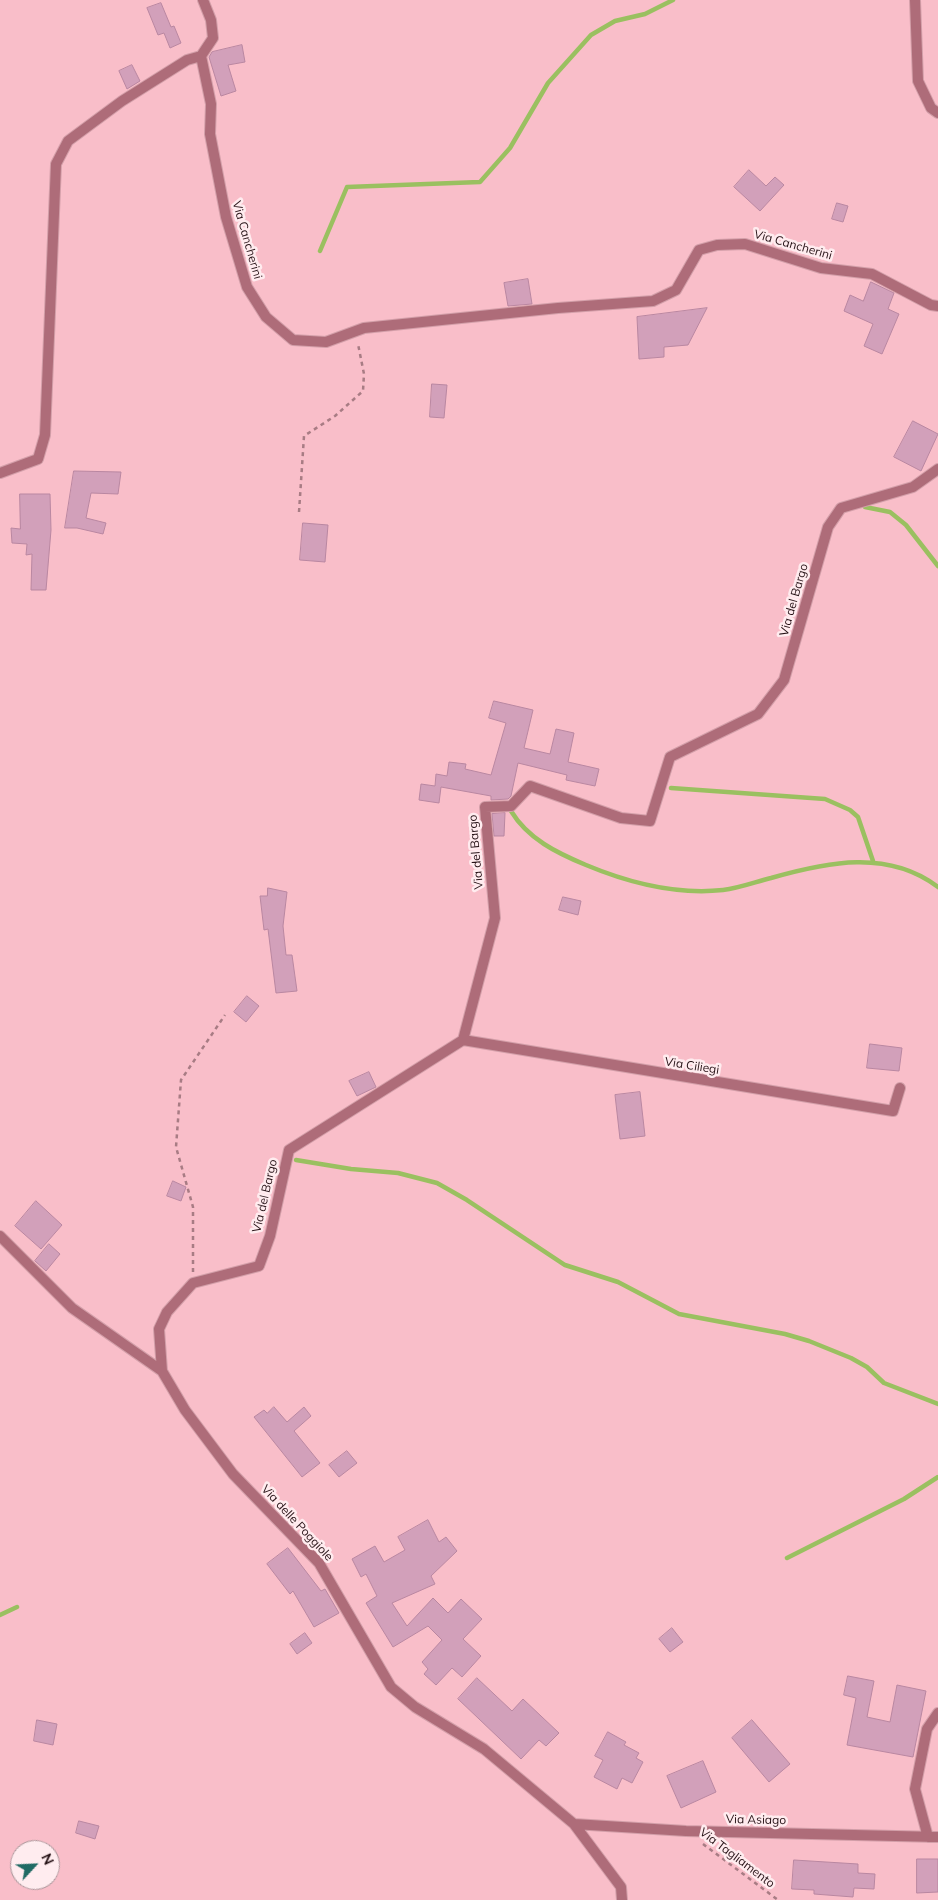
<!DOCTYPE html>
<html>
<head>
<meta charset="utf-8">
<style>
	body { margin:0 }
	#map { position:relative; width:938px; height:1900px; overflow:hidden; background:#f9bec9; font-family:Mulish,sans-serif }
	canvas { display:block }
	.north { position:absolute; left:10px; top:1840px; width:50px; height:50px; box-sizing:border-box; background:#ffecef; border:1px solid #a99599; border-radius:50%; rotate:65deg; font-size:14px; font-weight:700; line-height:20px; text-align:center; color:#271317 }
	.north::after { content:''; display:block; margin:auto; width:18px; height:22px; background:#206a64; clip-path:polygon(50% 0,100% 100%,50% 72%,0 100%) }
</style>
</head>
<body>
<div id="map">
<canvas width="938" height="1900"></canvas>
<div class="north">N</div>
</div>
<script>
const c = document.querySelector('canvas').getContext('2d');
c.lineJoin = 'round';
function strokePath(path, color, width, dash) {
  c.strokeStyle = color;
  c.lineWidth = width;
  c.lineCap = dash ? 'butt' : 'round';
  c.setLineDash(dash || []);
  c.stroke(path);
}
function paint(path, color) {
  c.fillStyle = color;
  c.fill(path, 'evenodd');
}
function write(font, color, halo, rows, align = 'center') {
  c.font = font + ' Mulish,sans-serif';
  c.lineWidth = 5;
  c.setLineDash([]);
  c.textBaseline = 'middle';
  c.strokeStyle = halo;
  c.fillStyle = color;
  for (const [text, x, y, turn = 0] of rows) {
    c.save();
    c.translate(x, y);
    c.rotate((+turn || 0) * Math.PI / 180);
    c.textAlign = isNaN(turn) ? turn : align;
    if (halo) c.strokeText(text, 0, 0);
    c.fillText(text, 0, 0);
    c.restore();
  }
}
strokePath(new Path2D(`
	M320 251 347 187 480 182 510 148 548 83 591 35 615 21 645 14 673 0
	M865 507 890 512 906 525 938 566
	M671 788 825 799 850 810 858 817 873 861
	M511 811C528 839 557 853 586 865 629 883 676 895 723 890 740 888 755 882 771 878 827 862 888 849 938 887
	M296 1160 351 1169 398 1173 437 1183 467 1200 565 1265 618 1282 679 1314 785 1334 809 1341 851 1358 867 1367 884 1383 938 1404
	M787 1558 904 1499 938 1477
	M0 1615 17 1607`), '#9ac060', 4.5);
const building = new Path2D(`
	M161 3 171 27 174 26 181 43 170 48 164 33 158 35 147 8Z
	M242 45 245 62 228 65 236 91 221 96 209 57 212 52Z
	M132 65 140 81 127 89 119 71Z
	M749 170 766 186 775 177 784 185 760 211 734 187Z
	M837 203 848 206 843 222 832 219Z
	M528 279 532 304 508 306 504 283Z
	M871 282 894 293 888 309 899 314 882 354 864 346 873 324 844 311 850 295 863 301Z
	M707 308 688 345 664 347V357L639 359 637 317Z
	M432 384 447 385 444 418 430 417Z
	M913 421 938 434 921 471 894 457Z
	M74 471 121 472 118 494 91 493 86 518 106 523 103 534 77 528H65Z
	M20 494H50L51 530 46 590H31L32 554 26 555 27 544 12 543 11 528 20 529Z
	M303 523 328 525 325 562 300 560Z
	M494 701 533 710 524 748 550 754 556 729 574 733 568 762 599 769 595 786 566 780 567 775 518 763 511 796 508 799 491 800V796L441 787 439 803 419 800 421 784 435 786 436 774 447 776 449 762 466 764 465 769 491 775 506 723 489 718Z
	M505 813 504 836H494L492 814Z
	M268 888 287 892 283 926 286 955H292L297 991 276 993 268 929 264 930 260 896H267Z
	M563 897 581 901 578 915 559 910Z
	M247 996 259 1006 246 1022 234 1012Z
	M870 1044 902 1048 899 1071 867 1068Z
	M369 1072 376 1087 357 1096 349 1081Z
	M640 1092 645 1136 620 1139 615 1095Z
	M173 1181 186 1187 181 1201 167 1196Z
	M36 1201 62 1225 41 1249 15 1226Z
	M49 1244 60 1254 46 1271 35 1261Z
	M274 1407 287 1422 304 1407 311 1416 294 1431 320 1463 302 1477 254 1417 264 1410 267 1413Z
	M347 1451 357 1463 339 1477 329 1465Z
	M428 1520 439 1542 446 1537 457 1551 431 1576 435 1584 392 1603 407 1626 433 1598 448 1613 461 1599 482 1619 463 1639 481 1656 462 1677 452 1668 436 1685 424 1674 428 1669 422 1662 442 1640 428 1626 393 1647 366 1603 377 1596 366 1574 361 1577 352 1559 375 1546 384 1562 405 1550 398 1537Z
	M288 1548 321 1591 325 1589 339 1613 314 1627 293 1591 290 1594 267 1564Z
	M672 1628 683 1642 670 1652 659 1639Z
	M305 1633 312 1643 297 1654 290 1644Z
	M848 1676 874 1681 867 1717 890 1722 897 1685 926 1691 913 1757 847 1745 856 1698 844 1695Z
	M477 1678 512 1711 523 1699 559 1733 546 1746 539 1740 521 1759 458 1699Z
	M37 1720 57 1724 53 1745 34 1741Z
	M752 1720 790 1764 769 1782 732 1738Z
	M608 1732 626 1742 624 1745 639 1753 636 1758 643 1762 632 1783 622 1778 617 1789 594 1777 603 1760 595 1756Z
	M703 1761 716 1792 681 1808 667 1776Z
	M79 1821 99 1826 95 1839 76 1833Z
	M917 1859H938V1892L917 1893Z
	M794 1860 858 1864V1873L875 1874 874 1889 854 1888 853 1897 814 1894V1890L792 1889Z`);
paint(building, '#d2a0ba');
strokePath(building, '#b987a1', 1);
const street = new Path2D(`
	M915 0 918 81 931 108 938 113
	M201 56 213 38 211 20 203 0
	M0 473 38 459 45 435 56 164 68 141 122 101 187 60 201 56 211 104 210 134 226 217 247 287 266 317 293 340 326 342 364 328 558 308 653 301 676 290 699 250 717 245 745 244 821 268 872 274 931 305 938 306
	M463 1040 893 1111 900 1088
	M0 1236 72 1308 162 1371 185 1410 233 1474 319 1563 391 1687 415 1707 484 1749 574 1824 621 1887 622 1900
	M162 1371 159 1329 167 1312 193 1283 259 1266 270 1236 289 1150 463 1040 495 918 485 807 511 806 530 786 621 818 650 821 670 757 758 714 784 680 828 527 841 508 913 487 938 469
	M574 1824 686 1831 938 1837
	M928 1837 915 1789 927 1729 938 1713`);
strokePath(street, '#d39fa9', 12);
strokePath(new Path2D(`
	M299 512 304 436 335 416 363 391 364 374 358 344
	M193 1272V1207L176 1147 181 1080 225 1015
	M703 1844 778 1900`), '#a87c84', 2.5, [4, 4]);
strokePath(street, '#ae6c79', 10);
write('12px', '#271317', '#ffecef', [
	["Via Cancherini",247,240,74],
	["Via Cancherini",793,245,16],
	["Via del Bargo",794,600,-74],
	["Via del Bargo",476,852,-95],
	["Via Ciliegi",692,1066,9],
	["Via del Bargo",265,1196,-77],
	["Via delle Poggiole",297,1523,47],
	["Via Asiago",756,1820,1],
	["Via Tagliamento",737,1858,37]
]);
</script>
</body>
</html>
